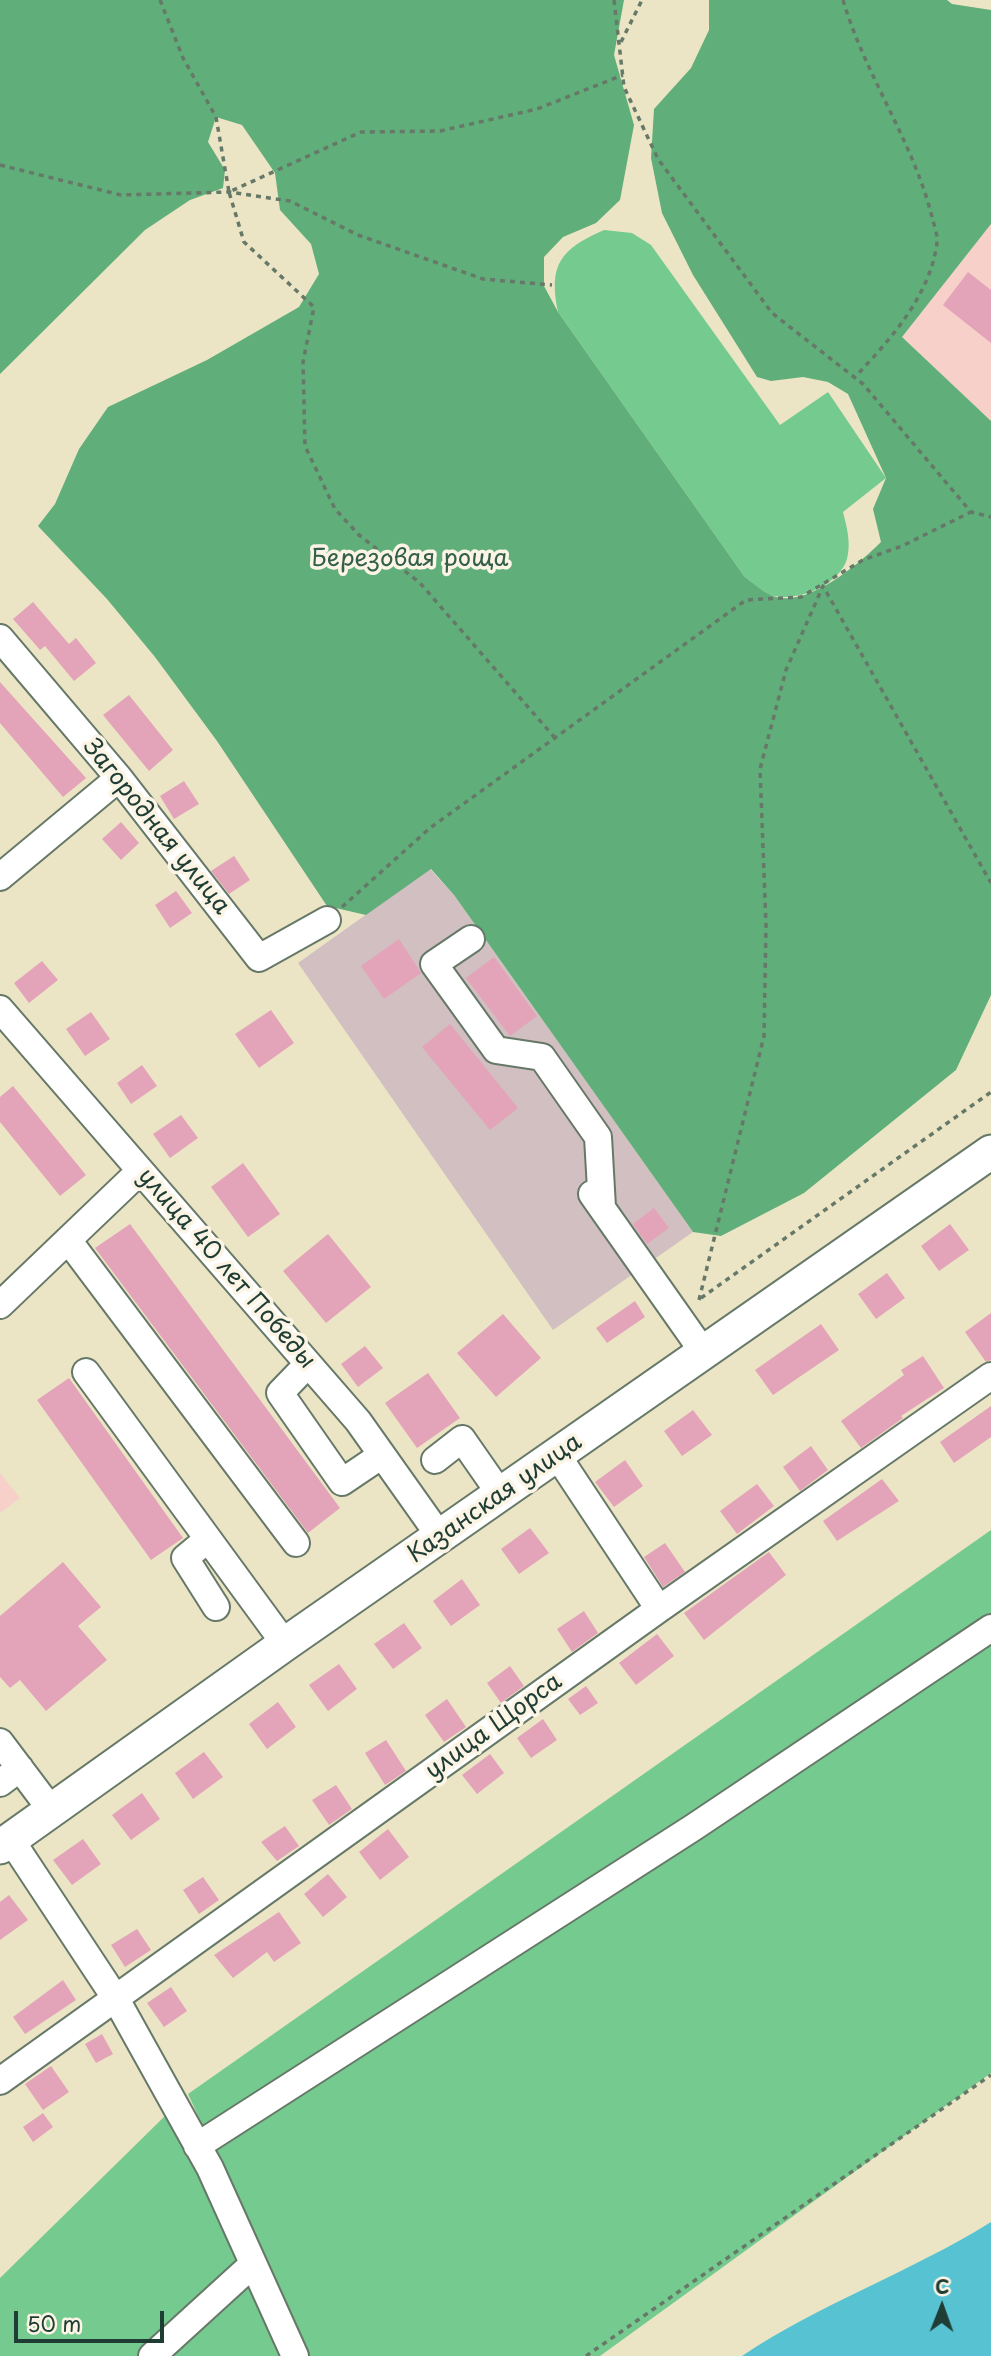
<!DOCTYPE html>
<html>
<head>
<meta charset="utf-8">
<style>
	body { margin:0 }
	#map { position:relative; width:991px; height:2356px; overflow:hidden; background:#ebe5c5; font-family:"Playpen Sans",sans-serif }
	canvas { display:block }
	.north { position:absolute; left:907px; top:2272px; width:70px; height:70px; -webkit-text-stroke:5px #fcf5e5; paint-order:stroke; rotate:1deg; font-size:19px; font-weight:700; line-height:28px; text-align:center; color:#1f3d34 }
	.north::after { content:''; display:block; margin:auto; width:24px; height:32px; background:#1f3d34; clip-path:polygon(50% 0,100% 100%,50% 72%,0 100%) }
	.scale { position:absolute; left:14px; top:2311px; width:150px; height:32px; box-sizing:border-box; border:4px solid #1f3d34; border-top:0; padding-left:9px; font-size:21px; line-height:24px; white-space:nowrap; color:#1f3d34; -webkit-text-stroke:5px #fcf5e5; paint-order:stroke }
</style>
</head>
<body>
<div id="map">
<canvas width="991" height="2356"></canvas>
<div class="north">С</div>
<div class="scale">50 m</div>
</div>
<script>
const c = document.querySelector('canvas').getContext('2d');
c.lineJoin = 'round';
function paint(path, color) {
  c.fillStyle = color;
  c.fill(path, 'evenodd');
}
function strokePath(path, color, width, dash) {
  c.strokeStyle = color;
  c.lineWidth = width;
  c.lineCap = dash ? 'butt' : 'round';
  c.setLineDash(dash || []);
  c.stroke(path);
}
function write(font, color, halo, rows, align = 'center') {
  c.font = font + ' "Playpen Sans",sans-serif';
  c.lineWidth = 7;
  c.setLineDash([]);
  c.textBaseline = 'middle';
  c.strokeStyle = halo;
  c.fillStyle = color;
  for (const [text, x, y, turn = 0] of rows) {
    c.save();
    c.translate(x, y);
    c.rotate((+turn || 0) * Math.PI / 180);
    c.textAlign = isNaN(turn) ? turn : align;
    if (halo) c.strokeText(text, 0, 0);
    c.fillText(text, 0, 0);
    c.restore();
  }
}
paint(new Path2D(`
	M991 224V421L901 337Z
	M0 1473 20 1498 0 1513Z`), '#f7d1c9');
paint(new Path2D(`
	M430 869 454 895 693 1232 553 1330 298 963Z`), '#d2bfc1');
paint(new Path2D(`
	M604 230 632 233 651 245 780 425 828 392 886 478 843 512C847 528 851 542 847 559 839 585 799 601 775 596 765 595 752 582 744 576L558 312C548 264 561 249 604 230Z
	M991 1530V2073L600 2356H309L188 2094Z
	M168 2113 284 2356H0V2278Z`), '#75ca8f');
paint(new Path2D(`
	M0 0H624L614 55 634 125 620 200 596 223 563 237 544 257V286L558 312 744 576C752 582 761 591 771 595 804 611 859 564 881 542L873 509 886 478 848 394 828 382 803 377 771 381 757 377 693 275 662 213 651 158 654 109 691 68 709 30V0H947L952 4 991 10V224L902 337 991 421V995L956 1070 804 1193 721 1236 693 1232 454 895 431 869 366 915 327 906 217 741 155 657 107 599 38 526 55 504 79 449 108 407 207 360 299 307 319 274 311 244 280 210 275 173 242 125 216 117 208 142 225 170 223 188 190 200 145 230 0 374Z`), '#60ae7a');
paint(new Path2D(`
	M991 2222V2356H742C821 2303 911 2272 991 2222Z`), '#57c3d2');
paint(new Path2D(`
	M968 272 991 290V343L943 305Z
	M33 602 69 644 76 638 96 663 74 681 45 646 40 650 13 619Z
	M0 682 86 778 63 797 0 723Z
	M129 695 173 750 149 771 103 715Z
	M184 781 199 804 174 819 160 796Z
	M121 822 139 843 121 860 102 839Z
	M234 856 250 880 229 894 211 871Z
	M176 891 192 913 170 928 155 905Z
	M399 939 421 973 384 999 361 966Z
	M494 957 537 1016 510 1036 466 978Z
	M42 961 58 980 29 1003 14 983Z
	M271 1010 294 1043 259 1068 235 1034Z
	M91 1012 110 1039 85 1056 66 1029Z
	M450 1024 518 1108 490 1130 422 1047Z
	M142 1065 157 1086 131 1104 117 1083Z
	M13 1086 86 1175 60 1196 0 1122V1097Z
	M181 1115 198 1138 170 1158 153 1134Z
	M243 1163 280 1214 248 1237 211 1187Z
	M654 1208 669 1228 647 1244 633 1224Z
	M130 1224 340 1508 308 1533 95 1248Z
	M950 1224 969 1250 939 1271 921 1246Z
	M328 1234 371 1287 326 1323 283 1271Z
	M887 1273 905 1298 876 1319 858 1294Z
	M635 1301 645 1317 607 1343 596 1328Z
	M991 1313V1360L986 1362 965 1332Z
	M503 1314 541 1358 496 1397 457 1353Z
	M821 1324 839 1350 773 1395 755 1370Z
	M365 1346 383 1368 358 1387 341 1364Z
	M923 1356 944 1388 901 1416 903 1418 861 1448 841 1421 904 1375 901 1370Z
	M428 1373 460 1418 417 1448 385 1403Z
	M69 1378 183 1538 151 1560 37 1400Z
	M991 1406V1437L954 1463 940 1442Z
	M693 1410 712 1435 682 1456 664 1431Z
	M811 1446 828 1470 800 1491 783 1467Z
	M625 1460 643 1486 614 1507 595 1482Z
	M882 1479 899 1501 837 1541 823 1521Z
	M757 1484 774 1506 737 1534 720 1511Z
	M530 1528 549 1553 519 1574 501 1549Z
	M665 1543 685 1572 663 1587 644 1557Z
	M769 1552 786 1575 704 1640 684 1613Z
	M63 1562 101 1607 78 1626 107 1660 46 1711 20 1680 10 1688 0 1677V1616Z
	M462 1579 480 1605 451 1626 433 1601Z
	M584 1611 598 1633 572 1652 557 1629Z
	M404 1623 422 1648 393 1669 374 1644Z
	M657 1634 674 1656 636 1685 619 1663Z
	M339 1664 357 1689 328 1711 309 1685Z
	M510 1666 524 1686 501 1703 487 1683Z
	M586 1686 598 1703 580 1715 568 1699Z
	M447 1699 466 1727 444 1742 425 1715Z
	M278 1702 296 1727 267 1749 249 1724Z
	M543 1719 557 1740 531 1758 517 1738Z
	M386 1740 406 1771 385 1785 365 1753Z
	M204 1752 223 1777 193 1799 175 1773Z
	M490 1754 504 1773 477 1794 462 1775Z
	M336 1785 352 1809 329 1825 312 1800Z
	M142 1793 160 1819 131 1840 112 1815Z
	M285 1826 299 1846 277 1861 261 1842Z
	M388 1829 409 1857 380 1880 359 1852Z
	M83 1839 101 1864 72 1885 53 1860Z
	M328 1874 347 1897 323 1917 304 1894Z
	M203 1877 219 1900 199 1914 183 1890Z
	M9 1895 28 1920 0 1940V1902Z
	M279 1912 301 1943 274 1962 267 1952 233 1978 214 1955Z
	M137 1929 151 1950 125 1967 111 1945Z
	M63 1980 76 2000 25 2034 13 2017Z
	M171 1987 187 2011 164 2027 147 2003Z
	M102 2034 113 2054 96 2063 85 2044Z
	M51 2066 69 2092 43 2110 25 2084Z
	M43 2113 53 2127 33 2142 23 2127Z`), '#e3a4b9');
const minor = new Path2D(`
	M0 638 119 778 259 958 327 920
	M0 877 119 778
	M471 939 434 964 496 1050 542 1057 598 1137 602 1207
	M0 1009 358 1421 441 1538
	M592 1194 704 1353
	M68 1240 296 1543
	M0 1305 140 1171
	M308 1364 280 1393 342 1482 382 1455
	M86 1372 285 1644
	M557 1455 659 1609
	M435 1460 462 1439 501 1495
	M208 1539 185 1558 216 1607
	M0 1742 52 1811
	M0 1783 20 1768
	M11 1840 116 1999 210 2168 295 2356
	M0 2081 659 1609 991 1376
	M197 2146 694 1827 991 1628
	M152 2356 253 2264`);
const major = new Path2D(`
	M0 1847 285 1644 991 1152`);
strokePath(minor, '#667867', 30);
strokePath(major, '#667867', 37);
strokePath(new Path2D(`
	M160 0 183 58 216 117 229 192
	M614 0 624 87 658 159 772 313 863 384 971 512 991 517
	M843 0C865 75 913 141 932 217 934 225 938 235 937 243 930 296 890 340 854 378
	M621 42 642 0
	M0 165 121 195 229 192 290 201 358 235 483 279 552 285
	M555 738 420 583 359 535 335 509 305 446 303 362 314 307 244 242 229 192 361 132 440 131 537 109 623 75
	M342 907 430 828 746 600 801 597 863 560 902 546 971 512
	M701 1298 991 1092
	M699 1300 764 1036 766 926 760 769 786 670 823 586 991 883
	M586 2356 991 2075`), '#667867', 3.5, [5, 5]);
strokePath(minor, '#fff', 26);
strokePath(major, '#fff', 33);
write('24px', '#34604b', '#fcf5e5', [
	["Березовая роща",410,559]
]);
write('24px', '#1f3d34', '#fcf5e5', [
	["Загородная улица",156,827,51],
	["улица 40 лет Победы",226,1269,49],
	["Казанская улица",495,1499,-35],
	["улица Щорса",494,1727,-36]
]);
</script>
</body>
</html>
